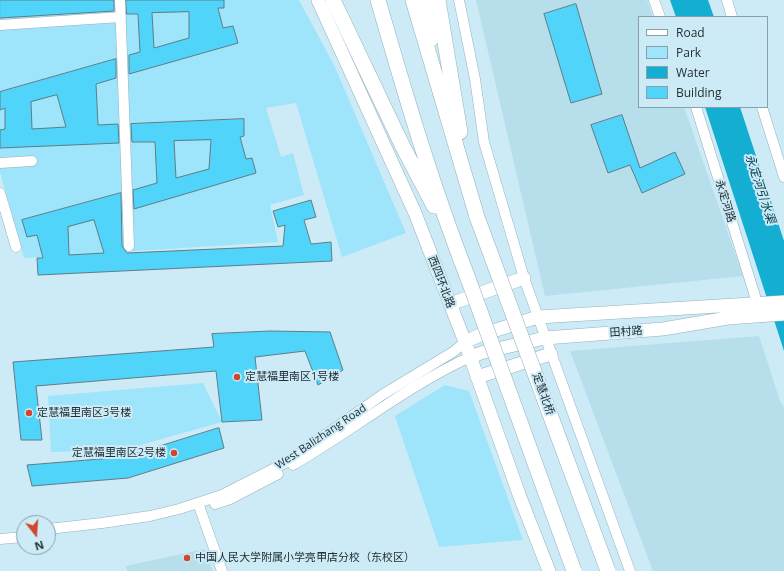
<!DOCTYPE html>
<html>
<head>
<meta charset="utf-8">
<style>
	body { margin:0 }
	#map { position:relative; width:784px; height:571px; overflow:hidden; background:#ccebf6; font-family:"Open Sans",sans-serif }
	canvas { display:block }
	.legend { position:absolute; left:638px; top:16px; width:130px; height:92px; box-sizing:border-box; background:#ccebf6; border:1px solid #88a0a8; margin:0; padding:5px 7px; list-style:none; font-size:12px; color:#232f33 }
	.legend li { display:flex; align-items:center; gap:8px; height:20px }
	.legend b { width:20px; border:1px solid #88a0a8 }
	.north { position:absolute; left:16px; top:515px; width:40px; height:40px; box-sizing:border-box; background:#ccebf6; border:1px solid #88a0a8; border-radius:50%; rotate:163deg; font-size:11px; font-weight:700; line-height:16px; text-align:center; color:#232f33 }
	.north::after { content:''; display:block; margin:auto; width:14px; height:18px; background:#d1462c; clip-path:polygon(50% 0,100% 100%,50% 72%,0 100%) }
</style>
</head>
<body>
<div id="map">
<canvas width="784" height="571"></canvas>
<ul class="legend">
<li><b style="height:5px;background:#fff"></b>Road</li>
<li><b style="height:11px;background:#9ee4fb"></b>Park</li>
<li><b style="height:11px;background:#13aed2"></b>Water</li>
<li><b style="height:11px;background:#50d4f9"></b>Building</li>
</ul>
<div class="north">N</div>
</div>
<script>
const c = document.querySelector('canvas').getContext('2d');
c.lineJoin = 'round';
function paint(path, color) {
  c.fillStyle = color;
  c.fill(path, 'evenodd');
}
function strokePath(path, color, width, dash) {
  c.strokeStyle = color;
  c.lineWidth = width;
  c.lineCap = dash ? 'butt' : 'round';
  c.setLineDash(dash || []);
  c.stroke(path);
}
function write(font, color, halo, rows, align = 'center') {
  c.font = font + ' "Open Sans","Noto Sans SC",sans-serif';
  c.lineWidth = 4;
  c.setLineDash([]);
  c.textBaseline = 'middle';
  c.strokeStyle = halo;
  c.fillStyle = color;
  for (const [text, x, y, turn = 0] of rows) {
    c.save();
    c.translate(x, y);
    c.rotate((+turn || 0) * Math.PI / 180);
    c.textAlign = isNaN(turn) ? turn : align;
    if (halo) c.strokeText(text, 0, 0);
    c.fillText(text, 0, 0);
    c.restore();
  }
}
paint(new Path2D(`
	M476 0H647L653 17H639V107H684L743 276 545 296Z
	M759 336 780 401 784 407V571H653L570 351Z
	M204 549 213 571H127L126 566Z`), '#b7deeb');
paint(new Path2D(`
	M107 0H299L335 67 406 233 342 257 296 103 266 108 281 157 293 153 304 195 270 205 278 242 24 258 0 172V7Z
	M203 383 222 422 123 450 51 452 48 396Z
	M445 385 469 391 523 540 439 547 395 416Z`), '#9ee4fb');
paint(new Path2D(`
	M670 0H708L714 17H676Z
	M705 107H740L784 241V351Z`), '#13aed2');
const building = new Path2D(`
	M0 0H114V11L0 18Z
	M126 0H224V8H218L223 28 233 26 238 43 129 74V55L140 52 138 14H127ZM189 12V38L154 48 152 13Z
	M576 4 602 94 571 103 544 14Z
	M116 59V78L96 84 98 125 118 124 119 143 0 148V130L5 129V108L0 110V92ZM57 95 66 127 32 129 31 102Z
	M622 115 640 168 675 152 685 174 642 193 630 165 608 173 591 125Z
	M244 119V136L240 137 246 159 252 158 256 173 134 209 133 190 157 183 155 142H132L131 124ZM211 140 209 169 176 178 174 141Z
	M121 193 122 246 127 253 283 246 285 225 278 227 273 211 311 200 316 217 304 220 311 244 331 242 332 261 38 275 37 258H43L37 235 27 237 22 220ZM94 220 104 253 69 255 68 227Z
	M270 331 330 332 343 370 318 385 305 351 255 357 262 420 222 422 216 371 36 386 42 440H21L13 362 214 347 212 334Z
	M219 428 224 448 128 478 32 486 27 465 124 457Z`);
paint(building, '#50d4f9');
strokePath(building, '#607c86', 1);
const minor = new Path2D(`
	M120 0 129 246
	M459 0 475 79 484 142 524 278 630 571
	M654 0 660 17
	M727 0 732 17
	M0 25 121 17
	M696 107 755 296
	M762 107 784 177
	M0 163 32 161
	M0 193 16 247
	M293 465C353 430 407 386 470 357
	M198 503 222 571
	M215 504 230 499 278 474
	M48 529 102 523 150 516 179 509 222 495 285 463 382 395 453 352 465 342
	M0 539 24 537`);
const major = new Path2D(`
	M318 0 415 213 465 342 520 497 549 571
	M450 304 524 278
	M465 342 480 335 538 317 784 302
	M470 357 484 352 545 338 663 329 728 318 784 314
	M477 377 551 354`);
const highway = new Path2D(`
	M333 0 403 147 434 206
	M378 0C405 94 433 189 469 281
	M413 0 477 217
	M425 0 428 13 431 39
	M438 0 460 132`);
strokePath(minor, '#93b1bb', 11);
strokePath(major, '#93b1bb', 14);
strokePath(highway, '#93b1bb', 16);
strokePath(minor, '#fff', 10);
strokePath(major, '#fff', 13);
strokePath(highway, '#fff', 15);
const highwayBridge = new Path2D(`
	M477 217 608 571
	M469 281 574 571`);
strokePath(highwayBridge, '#93b1bb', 16, []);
strokePath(highwayBridge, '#fff', 15);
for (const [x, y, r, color] of [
	[237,377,4,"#d1462c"],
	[29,413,4,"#d1462c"],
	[174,453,4,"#d1462c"],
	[187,558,4,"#d1462c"]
]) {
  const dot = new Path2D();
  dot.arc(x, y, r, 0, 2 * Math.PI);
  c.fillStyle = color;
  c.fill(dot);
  strokePath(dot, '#ccebf6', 1.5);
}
write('11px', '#232f33', '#ccebf6', [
	["永定河路",725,201,73],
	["西四环北路",441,282,69],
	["田村路",626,332,-4],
	["定慧北桥",543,394,70],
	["West Balizhang Road",321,437,-34]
]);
write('11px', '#232f33', '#ccebf6', [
	["定慧福里南区1号楼",245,377],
	["定慧福里南区3号楼",37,413],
	["定慧福里南区2号楼",166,453,"right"],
	["中国人民大学附属小学亮甲店分校（东校区）",195,558]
], 'left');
write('italic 12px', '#003d4c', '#ccebf6', [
	["永定河引水渠",760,189,72]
]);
</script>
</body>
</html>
